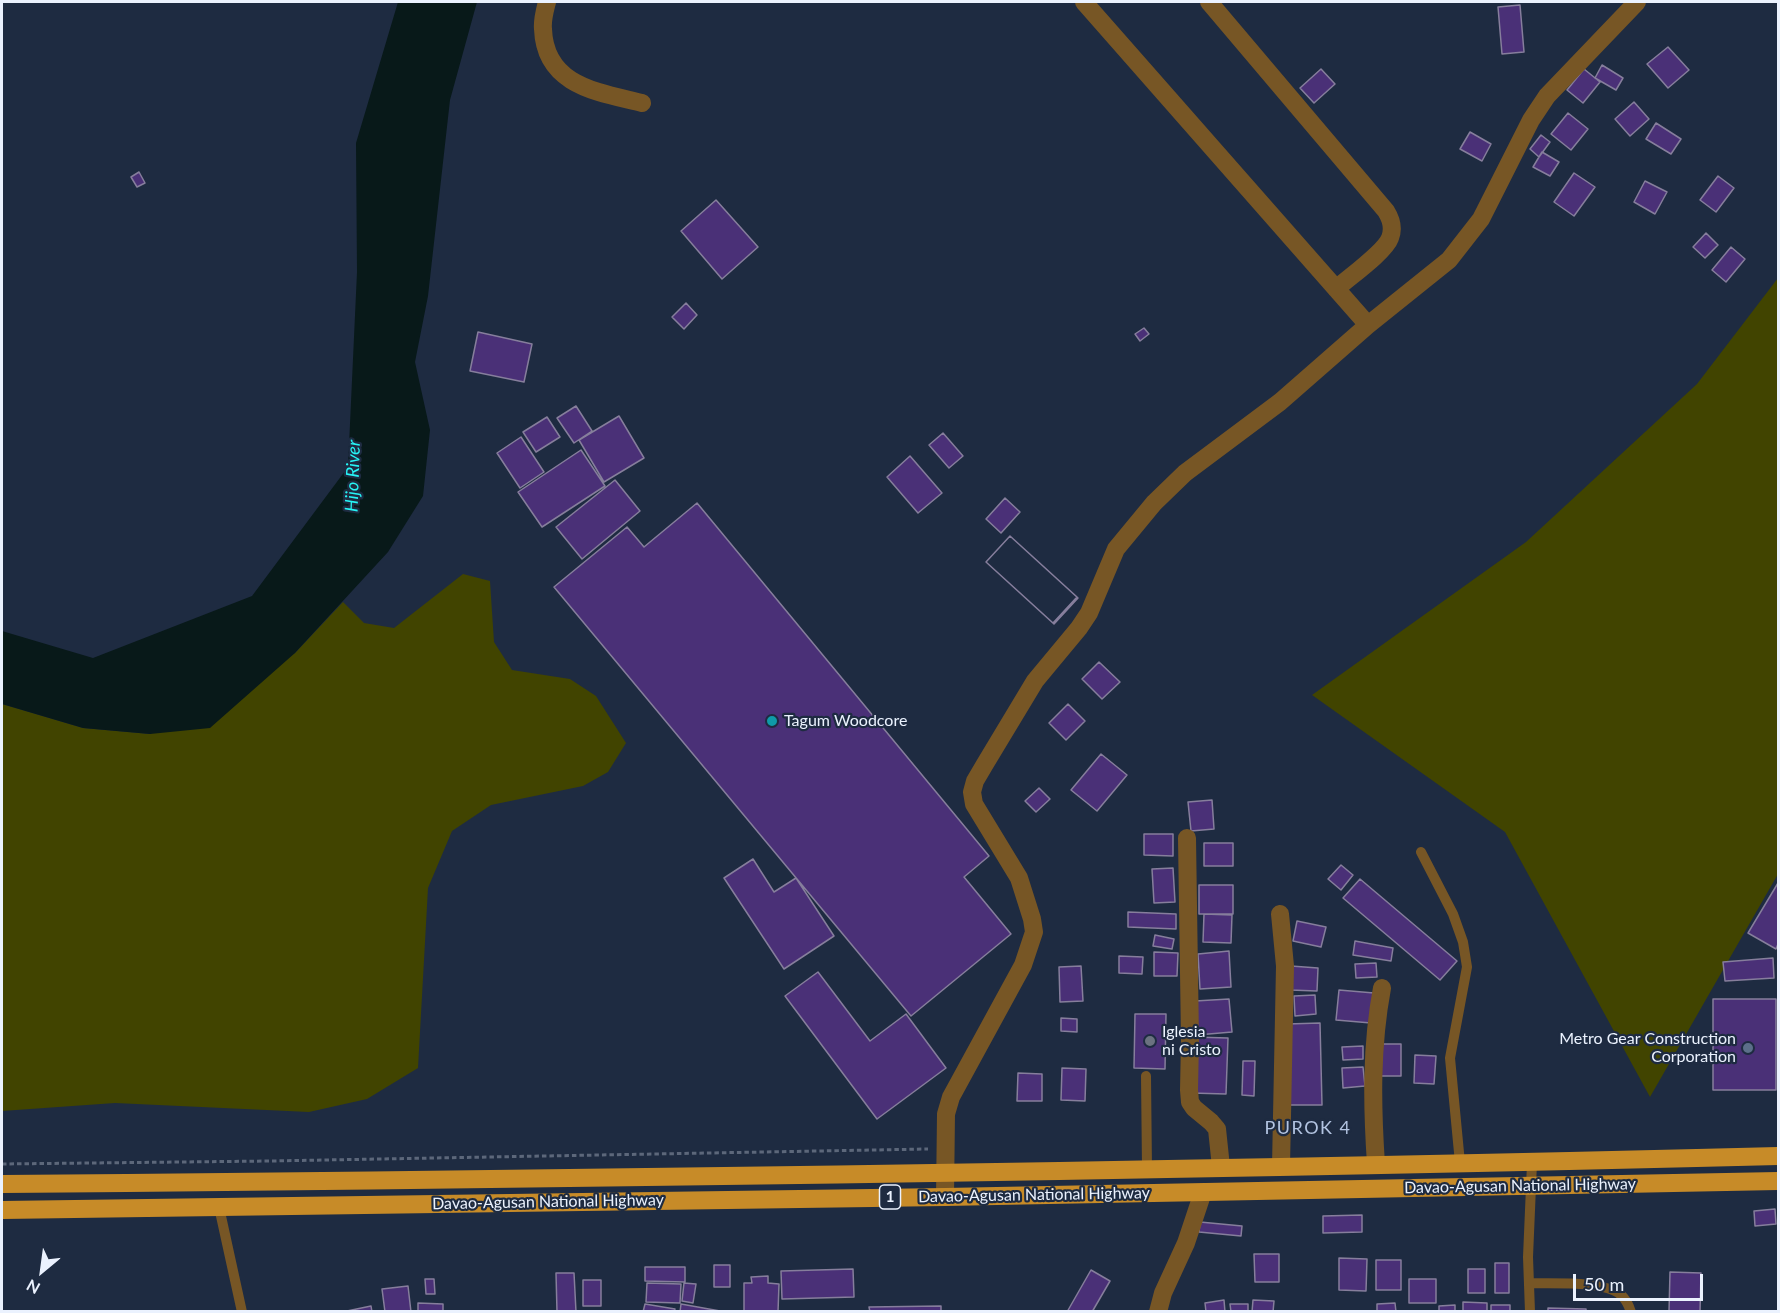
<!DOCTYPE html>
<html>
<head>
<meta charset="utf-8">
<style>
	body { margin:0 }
	#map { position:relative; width:1780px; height:1313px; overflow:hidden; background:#1e2b41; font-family:Lato,sans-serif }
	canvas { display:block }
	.frame { position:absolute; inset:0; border:3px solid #ebf2fe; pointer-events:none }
	.north { position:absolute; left:12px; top:1241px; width:60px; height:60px; -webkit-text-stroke:4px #1e2b41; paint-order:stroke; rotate:209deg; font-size:16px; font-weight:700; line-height:24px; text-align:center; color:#ebf2fe }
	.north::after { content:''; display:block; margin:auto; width:21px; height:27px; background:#ebf2fe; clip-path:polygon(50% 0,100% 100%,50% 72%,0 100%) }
	.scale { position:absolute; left:1573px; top:1274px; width:130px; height:27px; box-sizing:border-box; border:3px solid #ebf2fe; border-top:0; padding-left:8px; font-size:18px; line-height:21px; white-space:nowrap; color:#ebf2fe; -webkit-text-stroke:4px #1e2b41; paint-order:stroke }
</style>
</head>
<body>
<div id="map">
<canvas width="1780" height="1313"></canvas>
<div class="frame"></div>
<div class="north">N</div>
<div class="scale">50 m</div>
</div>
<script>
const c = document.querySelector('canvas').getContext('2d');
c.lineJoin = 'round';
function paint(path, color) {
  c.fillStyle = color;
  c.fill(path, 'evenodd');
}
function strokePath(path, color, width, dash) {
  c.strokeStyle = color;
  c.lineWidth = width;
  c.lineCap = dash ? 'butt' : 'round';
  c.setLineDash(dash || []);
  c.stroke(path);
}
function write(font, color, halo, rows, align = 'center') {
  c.font = font + ' Lato,sans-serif';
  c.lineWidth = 4.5;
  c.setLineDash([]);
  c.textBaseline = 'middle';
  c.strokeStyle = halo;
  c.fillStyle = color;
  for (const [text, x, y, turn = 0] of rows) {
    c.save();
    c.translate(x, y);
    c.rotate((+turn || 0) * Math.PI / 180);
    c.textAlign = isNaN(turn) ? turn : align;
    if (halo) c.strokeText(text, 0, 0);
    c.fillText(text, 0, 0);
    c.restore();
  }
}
paint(new Path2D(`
	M1778 278V874L1650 1097 1505 832 1312 695 1526 542 1697 384Z
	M463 574 490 581 494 642 512 670 570 679 596 696 626 743 608 772 583 786 491 805 452 831 428 888 418 1068 367 1099 309 1112 115 1103 2 1111V704L83 728 150 734 295 653 343 602 364 623 394 628Z`), '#414400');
paint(new Path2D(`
	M398 2H477L450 100 428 296 415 362 430 430 423 496 388 552 295 653 210 728 150 734 83 728 2 704V631L93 658 252 596 348 467 357 272 356 143Z`), '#081919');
const building = new Path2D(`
	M1520 5 1524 52 1502 54 1498 7Z
	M1668 47 1689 70 1668 88 1647 64Z
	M1602 65 1623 78 1616 90 1595 78Z
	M1321 69 1335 84 1314 103 1300 88Z
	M1584 69 1600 82 1583 103 1567 90Z
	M1634 102 1649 119 1630 136 1615 119Z
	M1568 113 1588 129 1571 150 1551 134Z
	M1656 123 1681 139 1671 154 1646 139Z
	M1470 132 1491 144 1482 161 1460 149Z
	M1541 135 1550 142 1539 157 1530 149Z
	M1542 152 1559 162 1550 176 1533 167Z
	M139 172 145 183 137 187 131 177Z
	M1574 173 1595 187 1574 216 1554 202Z
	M1718 176 1734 188 1716 212 1700 200Z
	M1645 181 1667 192 1655 214 1634 202Z
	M716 200 758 247 722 279 681 231Z
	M1706 233 1718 245 1705 258 1693 247Z
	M1731 247 1745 259 1726 282 1712 270Z
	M686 303 697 315 684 329 672 317Z
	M1144 328 1149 334 1140 341 1135 334Z
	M478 332 532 344 524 382 470 371Z
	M576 406 592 431 574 443 557 418Z
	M619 416 644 458 604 482 579 440Z
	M547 417 560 437 536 452 523 432Z
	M943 433 963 456 949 468 929 445Z
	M521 437 544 472 520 488 497 453Z
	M581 450 605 486 542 527 518 492Z
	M910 456 942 493 918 513 887 477Z
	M615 480 640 511 582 559 556 527Z
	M1005 498 1020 512 1001 533 986 519Z
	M697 503 989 856 964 877 1011 934 911 1016 554 587 627 527 644 547Z
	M1010 536 1078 598 1054 624 986 562Z
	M1010 536 1077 597 1053 623 986 562Z
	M1099 662 1120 682 1102 699 1082 679Z
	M1068 704 1085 721 1066 740 1049 723Z
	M1101 754 1127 775 1097 811 1071 790Z
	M1039 788 1050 799 1036 812 1025 801Z
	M1212 800 1214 829 1191 831 1188 802Z
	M1144 834H1173V856L1144 855Z
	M1204 843H1233V866H1204Z
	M753 859 774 892 796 878 834 936 784 969 724 878Z
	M1341 865 1353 875 1341 890 1328 879Z
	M1173 868 1175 902 1154 903 1152 869Z
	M1360 879 1457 961 1440 980 1343 898Z
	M1778 883V944L1776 949 1748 933Z
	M1199 885H1233V914H1199Z
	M1128 912 1176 914V929L1128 927Z
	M1204 914 1232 915 1231 943 1203 942Z
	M1297 921 1326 927 1321 947 1293 941Z
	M1155 935 1174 939 1172 949 1153 946Z
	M1355 941 1393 948 1391 961 1353 955Z
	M1229 951 1231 987 1200 989 1198 954Z
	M1154 952 1178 953 1177 976H1154Z
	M1119 956 1143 957 1142 974 1119 973Z
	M1773 958 1774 978 1725 981 1723 962Z
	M1376 963 1377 977 1356 978 1355 964Z
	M1081 966 1083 1001 1060 1002 1059 967Z
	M1291 966 1318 968 1317 991 1290 990Z
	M818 972 870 1041 906 1014 946 1068 877 1119 785 996Z
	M1339 990 1374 993 1371 1023 1336 1020Z
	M1315 995 1316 1014 1295 1016 1294 996Z
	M1229 999 1232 1032 1197 1035 1195 1001Z
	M1713 999H1776V1090H1713Z
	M1135 1014H1166L1165 1069 1134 1068Z
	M1061 1018 1077 1019V1032L1061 1031Z
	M1320 1023 1322 1105H1288L1287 1024Z
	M1193 1037 1228 1038 1226 1094 1191 1093Z
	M1379 1044H1401V1076H1379Z
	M1363 1046V1059L1343 1060 1342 1047Z
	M1415 1055 1436 1056 1434 1084 1414 1083Z
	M1243 1061H1255L1254 1096 1242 1095Z
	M1363 1067 1365 1086 1343 1088 1342 1068Z
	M1062 1068 1086 1069 1085 1101 1061 1100Z
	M1018 1073 1042 1074V1101H1017Z
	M1775 1209 1776 1224 1755 1226 1754 1211Z
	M1362 1215V1232L1323 1233V1216Z
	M1200 1222 1242 1226 1241 1236 1199 1232Z
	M1254 1254H1279V1282H1255Z
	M1339 1258 1367 1259 1366 1291 1339 1290Z
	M1376 1260H1401V1290H1376Z
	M1495 1263H1509V1293H1495Z
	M714 1265H730V1287H714Z
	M645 1267H685V1282L645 1281Z
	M853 1269 854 1297 782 1299 781 1271Z
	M1468 1269H1485V1293H1468Z
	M1091 1270 1110 1281 1092 1312H1067Z
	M1670 1272 1701 1273 1700 1312H1669Z
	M556 1273H574L576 1312H557Z
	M768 1276V1283L779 1284 778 1312H744V1283H752L751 1277Z
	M425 1279H434L435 1294H426Z
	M1409 1279H1436V1303H1409Z
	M583 1280H601V1306H583Z
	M647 1283 681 1284 680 1303 646 1302Z
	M684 1283 696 1284 693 1303 682 1301Z
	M408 1286 411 1312H385L382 1289Z
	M1224 1300 1225 1312H1206L1205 1303Z
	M1253 1300 1274 1301 1273 1312H1252Z
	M1463 1302 1487 1303V1312H1463Z
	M418 1303 443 1304V1312H418Z
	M1395 1303 1396 1312H1377V1304Z
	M645 1304 675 1309 674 1312H643Z
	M681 1304 720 1311V1312H680Z
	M1230 1304H1248V1312H1231Z
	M1455 1305V1312H1439V1306Z
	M1491 1305H1510V1312H1491Z
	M371 1306 372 1312H347V1311Z
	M941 1306V1312H870L869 1307Z
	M1548 1308 1586 1309V1312H1548Z`);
paint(building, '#4a3077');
strokePath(building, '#867e9c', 1.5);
strokePath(new Path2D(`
	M2 1164 270 1161 928 1149`), '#5c677a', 3, [4.5, 3]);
strokePath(new Path2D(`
	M1421 852 1453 914 1463 942 1467 967 1450 1058 1460 1163
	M1146 1076 1147 1169
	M219 1207 242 1312
	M1529 1283C1552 1284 1604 1280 1621 1295 1626 1299 1629 1306 1631 1312
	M1530 1312 1528 1257 1532 1163`), '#775625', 10);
strokePath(new Path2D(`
	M547 2C545 10 542 20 543 29 545 86 598 92 642 103
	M1084 2 1368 325
	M1209 2 1386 211C1391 219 1394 228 1390 238 1385 252 1348 278 1336 289
	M1187 838 1190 1040 1189 1090 1190 1102 1194 1108 1211 1122 1217 1129 1221 1167
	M1280 914 1285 966 1281 1166
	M1376 1164C1372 1105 1371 1047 1382 988
	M945 1197 946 1114 951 1097 1023 965 1034 932 1032 919 1019 878 974 804 972 792 975 781 985 764 1035 681 1079 628 1089 613 1116 549 1154 503 1185 473 1280 402 1368 325 1449 260 1481 219 1531 120 1547 96 1637 2
	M1158 1312 1163 1293 1186 1243 1203 1192`), '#775625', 18);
strokePath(new Path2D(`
	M2 1184C594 1179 1186 1171 1778 1156
	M2 1210 945 1197 1778 1181`), '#c78b28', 18);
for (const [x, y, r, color] of [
	[772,721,6,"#0f9aa8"],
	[1150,1041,6,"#6b7280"],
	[1748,1048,6,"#5c6f8a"]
]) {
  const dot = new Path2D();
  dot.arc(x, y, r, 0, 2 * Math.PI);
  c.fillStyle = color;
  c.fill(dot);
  strokePath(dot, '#1e2b41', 2);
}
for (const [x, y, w] of [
	[890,1197,21]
]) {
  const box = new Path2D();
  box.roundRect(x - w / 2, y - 12, w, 24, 4.5);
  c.fillStyle = '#1e2b41';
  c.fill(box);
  strokePath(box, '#ebf2fe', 1.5);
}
write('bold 15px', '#ebf2fe', null, [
	["1",890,1197]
]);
write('16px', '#ebf2fe', '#1e2b41', [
	["Tagum Woodcore",784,721],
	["Iglesia",1162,1032],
	["ni Cristo",1162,1050],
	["Metro Gear Construction",1736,1039,"right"],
	["Corporation",1736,1057,"right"]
], 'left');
write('16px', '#ebf2fe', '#1e2b41', [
	["Davao-Agusan National Highway",1520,1186,-1],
	["Davao-Agusan National Highway",1034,1195,-1],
	["Davao-Agusan National Highway",548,1202,-1]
]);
write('italic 18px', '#26f5f6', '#1e2b41', [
	["Hijo River",353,476,-88]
]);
c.letterSpacing = '1.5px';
write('18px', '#b3c4e1', '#1e2b41', [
	["PUROK 4",1308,1128]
]);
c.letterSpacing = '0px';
</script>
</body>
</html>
